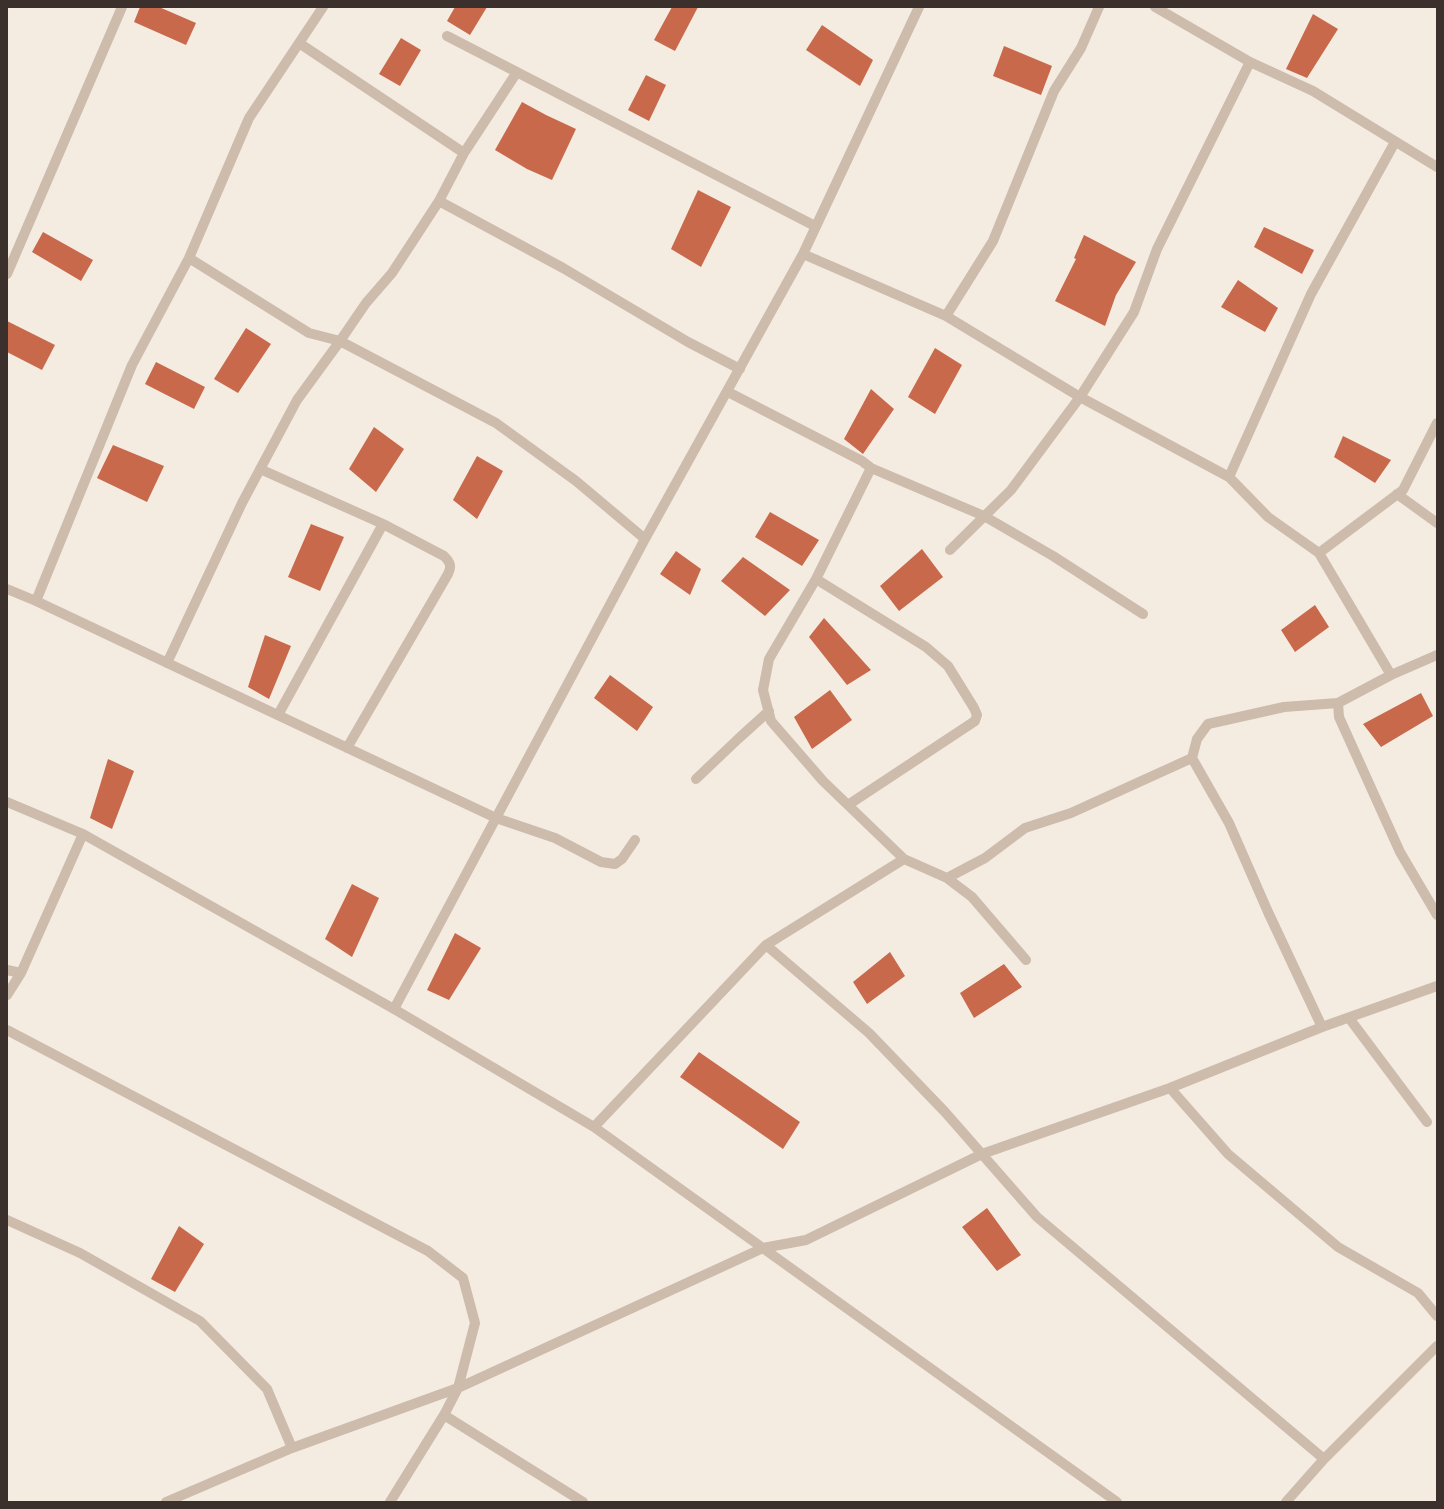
<!DOCTYPE html>
<html>
<head>
<meta charset="utf-8">
<style>
	body { margin:0 }
	#map { position:relative; width:1444px; height:1509px; overflow:hidden; background:#f4ebe1; font-family:"PT Sans",sans-serif }
	canvas { display:block }
	.frame { position:absolute; inset:0; border:8px solid #3b302b; pointer-events:none }
</style>
</head>
<body>
<div id="map">
<canvas width="1444" height="1509"></canvas>
<div class="frame"></div>
</div>
<script>
const c = document.querySelector('canvas').getContext('2d');
c.lineJoin = 'round';
function paint(path, color) {
  c.fillStyle = color;
  c.fill(path, 'evenodd');
}
function strokePath(path, color, width, dash) {
  c.strokeStyle = color;
  c.lineWidth = width;
  c.lineCap = dash ? 'butt' : 'round';
  c.setLineDash(dash || []);
  c.stroke(path);
}
paint(new Path2D(`
	M140 7H159L196 23 186 45 134 22Z
	M455 7H487L470 35 447 21Z
	M672 7H698L675 51 654 40Z
	M1313 14 1338 29 1307 78 1286 69Z
	M822 25 873 60 860 86 806 50Z
	M401 38 421 50 400 86 379 74Z
	M1004 46 1052 66 1041 95 993 76Z
	M646 75 666 85 649 121 628 110Z
	M522 102 546 115 576 129 552 180 527 169 495 150Z
	M698 190 731 207 701 267 671 249Z
	M1264 227 1314 250 1302 274 1254 247Z
	M43 232 93 260 81 281 32 252Z
	M1084 235 1136 262 1116 295 1105 326 1055 301 1076 259 1074 258Z
	M1238 280 1278 308 1265 332 1221 307Z
	M7 321 55 345 42 370 7 352Z
	M246 328 271 344 238 393 214 379Z
	M935 348 962 365 935 414 908 397Z
	M156 362 205 387 194 409 145 384Z
	M871 389 894 409 863 454 844 439Z
	M374 427 404 449 376 492 349 469Z
	M1343 436 1391 460 1375 483 1334 457Z
	M113 445 164 466 147 502 97 478Z
	M477 456 503 471 477 519 453 500Z
	M770 512 819 540 802 566 755 537Z
	M311 524 344 537 320 591 288 577Z
	M922 549 943 577 899 611 880 586Z
	M676 551 701 569 690 595 660 574Z
	M743 557 790 590 765 616 721 581Z
	M1315 605 1329 627 1295 652 1281 630Z
	M824 618 871 670 847 685 809 637Z
	M265 635 291 646 269 699 248 687Z
	M610 675 653 707 637 731 594 698Z
	M830 690 852 720 812 749 794 717Z
	M1421 693 1433 716 1381 747 1363 724Z
	M108 759 134 771 112 829 90 818Z
	M352 884 379 898 352 957 325 939Z
	M455 933 481 948 449 1000 427 990Z
	M890 952 905 976 867 1004 853 982Z
	M1004 964 1022 987 974 1018 960 993Z
	M699 1052 800 1122 783 1149 680 1077Z
	M987 1208 1021 1255 997 1271 962 1227Z
	M179 1226 204 1244 175 1292 151 1279Z`), '#c8694b');
strokePath(new Path2D(`
	M1155 7 1250 62 1313 91 1437 167
	M447 36 815 226
	M299 43 464 153
	M439 201 563 268 688 342 740 369
	M803 254 946 316 1080 397 1229 477 1268 517 1319 553 1391 675
	M189 258 309 333 340 341 496 423 576 481 645 539
	M7 274 122 7
	M946 316 993 241 1054 91 1081 48 1099 7
	M728 392 862 461 871 468 984 516 1053 556 1143 614
	M260 469 383 524 444 556C450 562 452 566 448 574L347 748
	M1229 477 1311 294 1395 142
	M1397 494 1437 523
	M950 550 1011 490 1080 397 1134 312 1157 249 1250 62
	M1319 553 1403 490 1437 423
	M816 579 769 659 763 690 771 721 823 781 904 859 947 878 972 897 1026 960
	M7 589 36 601 496 818 555 838 601 862 615 864 622 859 635 840
	M36 601 132 365 189 258 249 118 323 7
	M1437 655 1391 675 1338 703 1339 717 1400 852 1437 915
	M167 663 242 503 297 400 340 341 366 303 392 273 439 201 464 153 517 72
	M278 715 383 524
	M1192 758 1197 739 1208 724 1284 707 1338 703
	M696 779 738 739 769 711
	M7 802 83 834 394 1009 594 1127 1117 1502
	M848 805 975 721 977 715 974 708 948 666 926 647 816 579 871 468
	M947 878 985 858 1025 828 1071 813 1192 758 1229 823 1268 912 1322 1027
	M766 945 904 859
	M7 970 21 973
	M7 995 21 973 83 834
	M394 1009 645 539 803 254 919 7
	M1349 1018 1427 1122
	M7 1030 428 1251 463 1278 475 1323 458 1388 444 1415 390 1502
	M1170 1088 1228 1154 1338 1247 1418 1293 1437 1316
	M594 1127 766 945 869 1033 945 1112 1037 1217 1324 1459
	M7 1220 80 1253 200 1321 267 1389 292 1448
	M444 1415 583 1502
	M166 1502 292 1448 458 1388 763 1248 806 1240 982 1154 1170 1088 1322 1027 1437 986
	M1286 1502 1324 1459 1437 1346`), '#cdbbac', 10);
</script>
</body>
</html>
